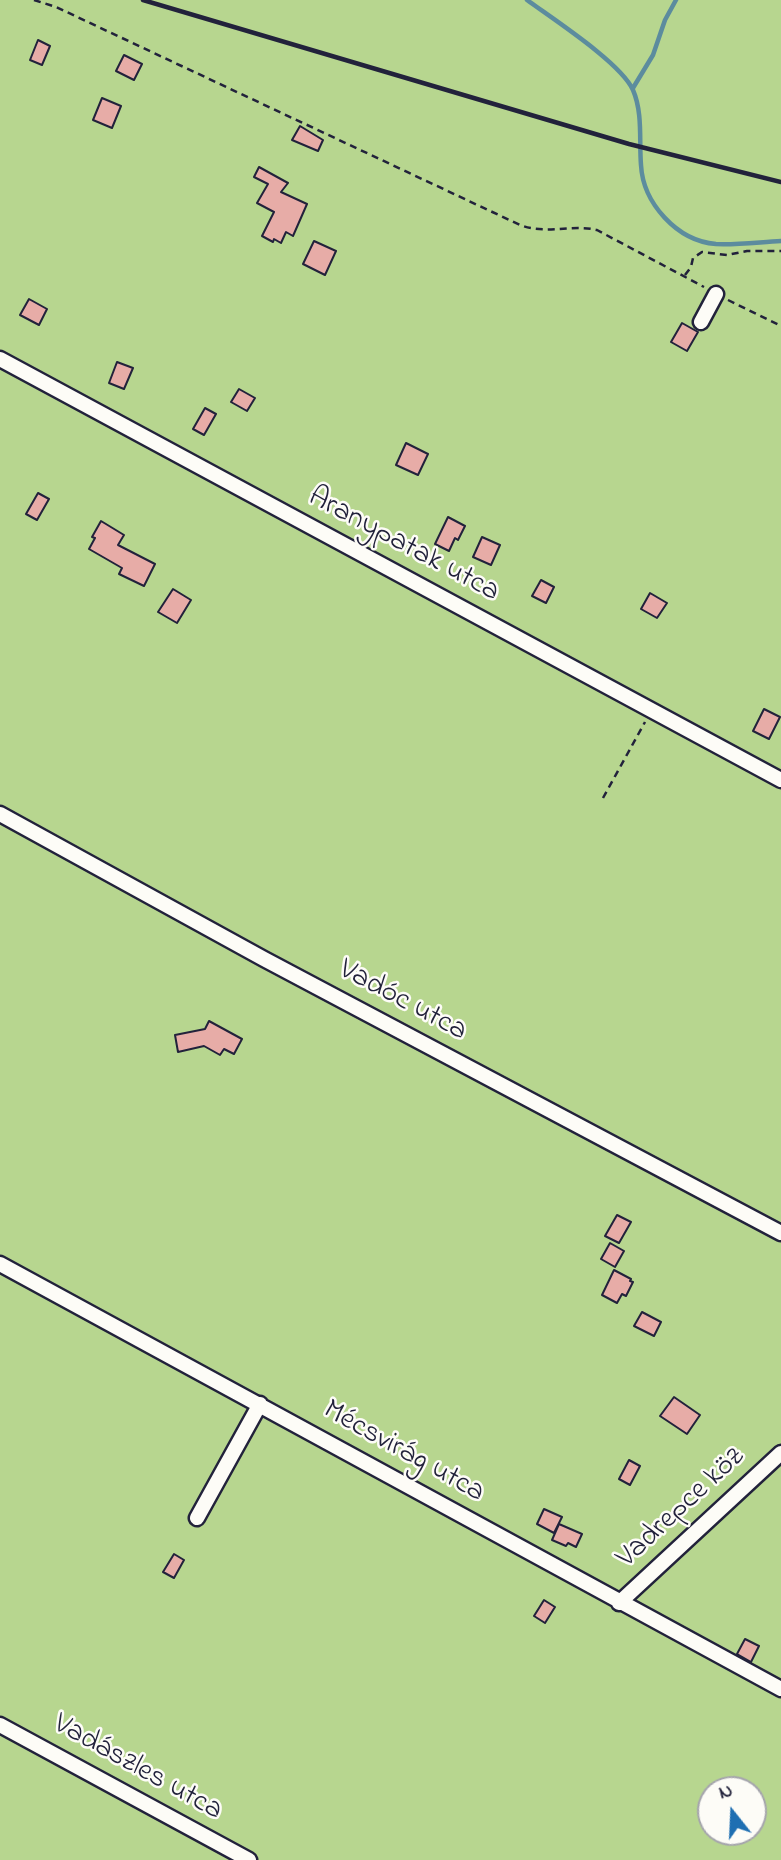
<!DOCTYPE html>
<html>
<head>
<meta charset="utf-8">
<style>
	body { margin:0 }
	#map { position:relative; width:781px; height:1860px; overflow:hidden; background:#f6e4df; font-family:"Indie Flower",sans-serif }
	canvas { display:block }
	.north { position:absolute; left:697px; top:1776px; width:70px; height:70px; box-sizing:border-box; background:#fdfcf7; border:2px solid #a5a5ac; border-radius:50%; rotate:342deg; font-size:19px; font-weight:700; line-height:28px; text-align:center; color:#22223b }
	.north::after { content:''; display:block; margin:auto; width:24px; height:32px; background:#1f6fb2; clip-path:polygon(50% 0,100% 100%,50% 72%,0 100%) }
</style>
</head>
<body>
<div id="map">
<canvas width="781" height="1860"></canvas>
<div class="north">N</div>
</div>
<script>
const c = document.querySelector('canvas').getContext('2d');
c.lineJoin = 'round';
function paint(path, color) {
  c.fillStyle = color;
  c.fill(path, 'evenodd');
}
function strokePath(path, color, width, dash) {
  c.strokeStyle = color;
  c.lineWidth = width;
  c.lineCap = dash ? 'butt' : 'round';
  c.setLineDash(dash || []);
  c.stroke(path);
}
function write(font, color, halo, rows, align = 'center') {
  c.font = font + ' "Indie Flower",sans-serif';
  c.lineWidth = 5;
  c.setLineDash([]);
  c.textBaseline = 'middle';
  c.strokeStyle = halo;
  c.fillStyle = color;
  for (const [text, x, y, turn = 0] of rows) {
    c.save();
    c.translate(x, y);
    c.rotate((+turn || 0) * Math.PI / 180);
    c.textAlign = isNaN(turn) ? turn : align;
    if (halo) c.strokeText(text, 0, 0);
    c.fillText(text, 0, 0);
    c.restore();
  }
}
paint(new Path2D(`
	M0 0H781V1860H0ZM711 1790H753V1832H711Z`), '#b7d68f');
strokePath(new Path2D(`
	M527 0C553 19 621 63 633 90 643 113 639 141 641 165 643 203 677 241 716 244 737 245 760 242 781 241
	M633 88 653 55 665 20 676 0`), '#5c8c9e', 4.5);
const building = new Path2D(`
	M38 40 50 46 42 65 30 60Z
	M124 55 142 64 134 80 116 71Z
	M102 98 121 106 112 128 93 120Z
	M300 126 323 140 318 151 292 140Z
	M259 167 288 183 281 192 307 204 293 236 286 232 281 243 274 239 273 242 262 236 274 212 257 203 268 184 254 177Z
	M314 241 336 251 325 275 303 264Z
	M29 299 47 309 39 325 20 315Z
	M682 323 698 332 687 351 671 342Z
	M117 362 133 368 124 389 109 383Z
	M239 389 255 398 247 411 231 402Z
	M205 408 216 414 204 435 193 429Z
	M406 443 428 454 418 475 396 465Z
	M38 493 49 499 37 520 26 514Z
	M448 517 465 526 458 540 455 538 449 551 435 544Z
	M101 521 124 535 118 545 155 564 144 586 119 574 122 568 89 549 95 538 92 537Z
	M482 537 500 545 491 565 473 557Z
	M541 580 554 587 546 603 532 596Z
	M173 589 191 600 177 623 158 612Z
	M650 593 667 603 657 618 641 609Z
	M764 709 780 717 769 739 753 731Z
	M209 1021 242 1039 234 1054 224 1049 220 1055 204 1046 178 1052 175 1035 205 1029Z
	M617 1215 631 1222 619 1243 605 1236Z
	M610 1243 624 1251 615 1267 601 1259Z
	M614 1270 631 1279 630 1281 633 1282 626 1296 622 1294 617 1303 602 1295Z
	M642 1312 661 1322 654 1336 634 1326Z
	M674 1397 700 1415 687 1434 660 1416Z
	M629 1460 640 1466 630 1485 619 1479Z
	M544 1509 562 1517 554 1533 537 1524Z
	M559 1524 582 1534 576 1547 568 1543 566 1546 552 1540Z
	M174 1554 184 1560 174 1578 163 1572Z
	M544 1600 555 1607 545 1623 534 1616Z
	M745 1639 759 1646 751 1662 737 1654Z`);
paint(building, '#e7aca7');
strokePath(building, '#22223b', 2);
const minor = new Path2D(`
	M701 322 716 294
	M0 359 781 780
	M0 814 264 959 781 1233
	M0 1264 781 1689
	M197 1518 260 1404
	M619 1603 781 1453
	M0 1725 249 1860`);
strokePath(minor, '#22223b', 19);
strokePath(new Path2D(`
	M34 0 56 7 520 225C546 235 571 224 597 230L704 287
	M685 275 691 267 693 258 702 252 727 255 747 251H781
	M728 300 781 326
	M603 798 645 722`), '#22223b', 2.5, [7, 5]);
strokePath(minor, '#fdfcf7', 14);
strokePath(new Path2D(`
	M143 0 629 144 781 182`), '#22223b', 4.5);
write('30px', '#22223b', '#fdfcf7', [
	["Aranypatak utca",403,546,28],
	["Vadóc utca",402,1002,28],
	["Mécsvirág utca",403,1453,29],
	["Vadrepce köz",682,1509,-43],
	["Vadászles utca",137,1769,29]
]);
</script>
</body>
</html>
